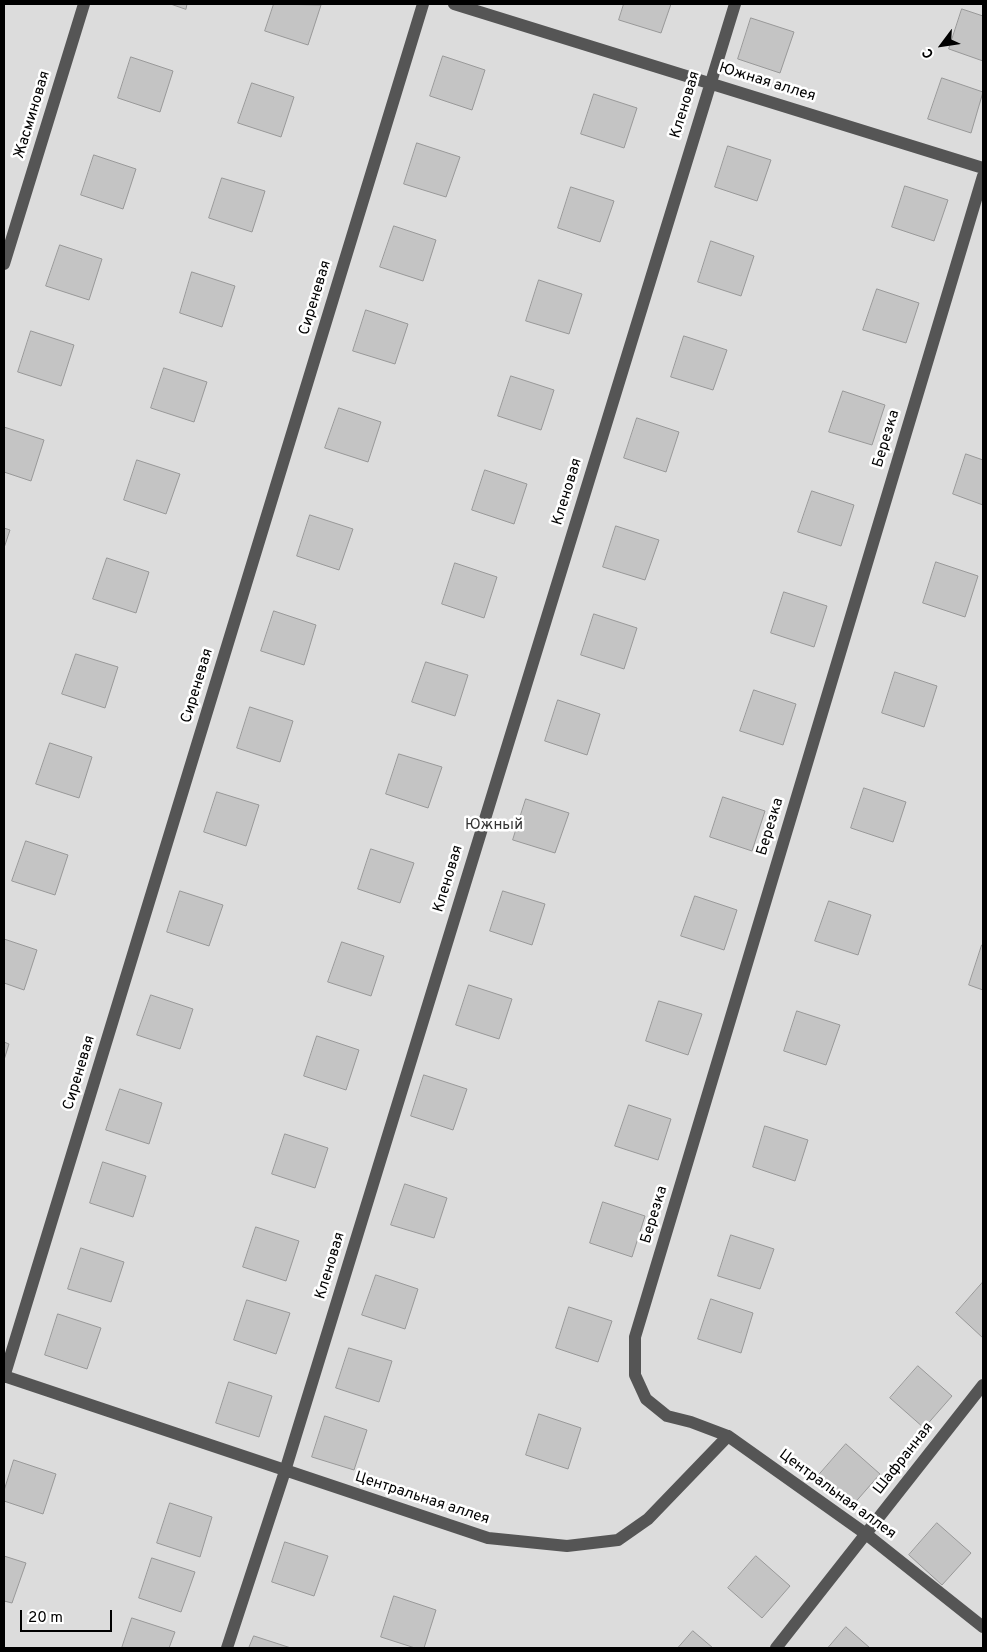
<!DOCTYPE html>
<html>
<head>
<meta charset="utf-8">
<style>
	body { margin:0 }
	#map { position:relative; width:987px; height:1652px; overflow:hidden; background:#fff; font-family:Overpass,sans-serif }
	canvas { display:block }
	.frame { position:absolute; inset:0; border:5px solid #000; pointer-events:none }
	.north { position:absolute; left:917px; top:20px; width:50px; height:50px; -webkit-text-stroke:4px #fff; paint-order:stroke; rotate:239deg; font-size:14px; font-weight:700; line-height:20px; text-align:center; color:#000 }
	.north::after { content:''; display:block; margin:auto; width:18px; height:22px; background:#000; clip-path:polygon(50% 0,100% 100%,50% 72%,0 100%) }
	.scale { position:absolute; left:20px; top:1610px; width:92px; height:22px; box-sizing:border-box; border:2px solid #000; border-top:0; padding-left:6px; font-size:15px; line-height:18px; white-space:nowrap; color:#000; -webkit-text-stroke:4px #fff; paint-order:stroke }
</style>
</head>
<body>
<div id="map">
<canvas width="987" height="1652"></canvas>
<div class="frame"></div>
<div class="north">С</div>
<div class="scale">20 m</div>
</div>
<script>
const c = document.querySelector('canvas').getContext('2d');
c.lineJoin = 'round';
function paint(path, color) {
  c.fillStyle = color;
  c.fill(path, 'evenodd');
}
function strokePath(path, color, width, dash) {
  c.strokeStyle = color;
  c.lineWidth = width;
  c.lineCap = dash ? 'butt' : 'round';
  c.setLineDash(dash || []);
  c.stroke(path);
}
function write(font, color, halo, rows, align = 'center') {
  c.font = font + ' Overpass,sans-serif';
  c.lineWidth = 5;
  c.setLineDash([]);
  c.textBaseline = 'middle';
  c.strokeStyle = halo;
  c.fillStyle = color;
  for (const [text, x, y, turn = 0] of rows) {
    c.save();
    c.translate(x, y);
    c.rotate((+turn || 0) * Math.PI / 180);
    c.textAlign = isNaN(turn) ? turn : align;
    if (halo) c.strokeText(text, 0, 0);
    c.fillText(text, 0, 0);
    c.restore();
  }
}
paint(new Path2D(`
	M4 4H983V1648H4Z`), '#dcdcdc');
const building = new Path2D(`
	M171 4H187L186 9Z
	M274 4 321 5 308 45 265 31Z
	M624 4H671L661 33 619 20Z
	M962 9 983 16V61L949 49Z
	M751 18 794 32 780 73 738 59Z
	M443 56 485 70 472 110 430 96Z
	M131 57 173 71 160 112 118 98Z
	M942 78 983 92 971 133 928 119Z
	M252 83 294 97 281 137 238 123Z
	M594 94 637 108 624 148 581 134Z
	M417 143 460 157 446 197 404 184Z
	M728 146 771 160 757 201 715 187Z
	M94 155 136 169 123 209 81 195Z
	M222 178 265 191 252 232 209 218Z
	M905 186 948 200 934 241 892 227Z
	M571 187 614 201 600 242 558 228Z
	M394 226 436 240 423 281 380 267Z
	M711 241 754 256 741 296 698 282Z
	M60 245 102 259 89 300 46 286Z
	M192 272 235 286 222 327 180 313Z
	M539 280 582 294 569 334 526 321Z
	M877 289 919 303 906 343 863 330Z
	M366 310 408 324 395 364 353 351Z
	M31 331 74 345 61 386 18 372Z
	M684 336 727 350 713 390 671 377Z
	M164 368 207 382 194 422 151 408Z
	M511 376 554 390 541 430 498 416Z
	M843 391 885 405 872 445 829 432Z
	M339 408 381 422 368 462 325 448Z
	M637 418 679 432 666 472 624 458Z
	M4 427 44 440 31 481 4 472Z
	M966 454 983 460V505L953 494Z
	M137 460 180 474 166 514 124 500Z
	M485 470 527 484 514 524 472 510Z
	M812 491 854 505 841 546 798 532Z
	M310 515 353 529 339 570 297 556Z
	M616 526 659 540 645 580 603 567Z
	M4 528 10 530 4 548Z
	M107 558 149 572 136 613 93 599Z
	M936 562 978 576 965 617 923 603Z
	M455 563 497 577 484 618 442 604Z
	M784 592 827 606 814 647 771 633Z
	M274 611 316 625 304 665 261 651Z
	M594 614 637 628 624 669 581 655Z
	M76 654 118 667 105 708 62 694Z
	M426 662 468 675 455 716 412 702Z
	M895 672 937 686 924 727 882 713Z
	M754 690 796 704 783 745 740 731Z
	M558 700 600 714 587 755 545 741Z
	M250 707 293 721 280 762 237 748Z
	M50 743 92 757 79 798 36 784Z
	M399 754 442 767 428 808 386 794Z
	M864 788 906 802 893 842 851 828Z
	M217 792 259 805 246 846 204 832Z
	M723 797 765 811 752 851 710 837Z
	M526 799 569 813 555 853 513 840Z
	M26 841 68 855 55 895 12 881Z
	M371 849 414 863 400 903 358 889Z
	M180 891 223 905 209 946 167 932Z
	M503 891 545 904 532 945 490 931Z
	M695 896 737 910 724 950 681 936Z
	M829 901 871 915 858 955 815 941Z
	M4 939 37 950 24 990 4 983Z
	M342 942 384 956 371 996 328 982Z
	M982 945H983V990L969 985Z
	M469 985 512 999 499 1039 456 1025Z
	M151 995 193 1009 180 1049 137 1035Z
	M659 1001 702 1014 688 1055 646 1041Z
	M797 1011 840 1025 826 1065 784 1051Z
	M317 1036 359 1050 346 1090 304 1076Z
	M4 1042 9 1044 4 1060Z
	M424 1075 467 1089 453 1130 411 1116Z
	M120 1089 162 1103 149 1144 106 1130Z
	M629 1105 671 1119 658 1160 615 1146Z
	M765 1126 808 1140 795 1181 753 1167Z
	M285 1134 328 1148 315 1188 272 1174Z
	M103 1162 146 1176 133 1217 90 1203Z
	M405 1184 447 1198 434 1238 391 1225Z
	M603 1202 645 1216 632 1257 590 1243Z
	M256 1227 299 1241 286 1281 243 1267Z
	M731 1235 774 1249 760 1289 718 1276Z
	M81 1248 124 1262 111 1302 68 1289Z
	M376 1275 418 1289 405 1329 362 1315Z
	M983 1282V1338L956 1313Z
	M711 1299 753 1313 741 1353 698 1339Z
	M247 1300 290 1313 276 1354 234 1340Z
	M569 1307 612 1321 598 1362 556 1348Z
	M58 1314 101 1328 87 1369 45 1355Z
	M349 1348 392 1361 379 1402 336 1388Z
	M918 1366 952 1396 924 1428 890 1398Z
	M229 1382 272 1396 259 1437 216 1423Z
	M539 1414 581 1428 568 1469 526 1455Z
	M325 1416 367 1430 354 1470 312 1457Z
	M846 1444 880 1474 852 1506 818 1476Z
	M14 1460 56 1474 43 1514 4 1501V1491Z
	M170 1503 212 1517 200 1557 157 1543Z
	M937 1523 971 1553 942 1585 909 1555Z
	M285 1542 328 1556 314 1596 272 1582Z
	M4 1556 26 1563 12 1603 4 1601Z
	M756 1556 790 1586 762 1618 728 1588Z
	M152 1558 195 1572 181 1612 139 1598Z
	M394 1596 436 1610 424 1648H415L381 1637Z
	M132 1618 175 1632 169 1648H122Z
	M846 1627 870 1648H828Z
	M693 1631 713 1648H678Z
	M254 1636 291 1648H249Z`);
paint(building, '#c4c4c4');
strokePath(building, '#999', 1);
strokePath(new Path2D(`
	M454 4 983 168
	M4 264 84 4
	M4 1376 488 1538 567 1546 618 1540 648 1519 728 1436 866 1534 983 1627
	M4 1377 423 4
	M728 1436 691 1422 667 1416 646 1399 635 1375V1337L983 176
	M227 1648 285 1471 735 4
	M776 1648 983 1385`), '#555', 12);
write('15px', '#000', '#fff', [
	["Южная аллея",767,83,17],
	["Кленовая",686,105,-73],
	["Жасминовая",33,115,-73],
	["Сиреневая",316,298,-73],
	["Березка",887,439,-73],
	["Кленовая",568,492,-73],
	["Сиреневая",198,686,-73],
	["Березка",771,827,-73],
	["Кленовая",449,879,-73],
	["Сиреневая",80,1073,-73],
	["Березка",655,1215,-73],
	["Кленовая",331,1266,-73],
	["Шафранная",904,1459,-52],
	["Центральная аллея",837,1495,36],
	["Центральная аллея",422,1499,18]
]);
write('15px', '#333', '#fff', [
	["Южный",494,826]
]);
</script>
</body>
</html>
